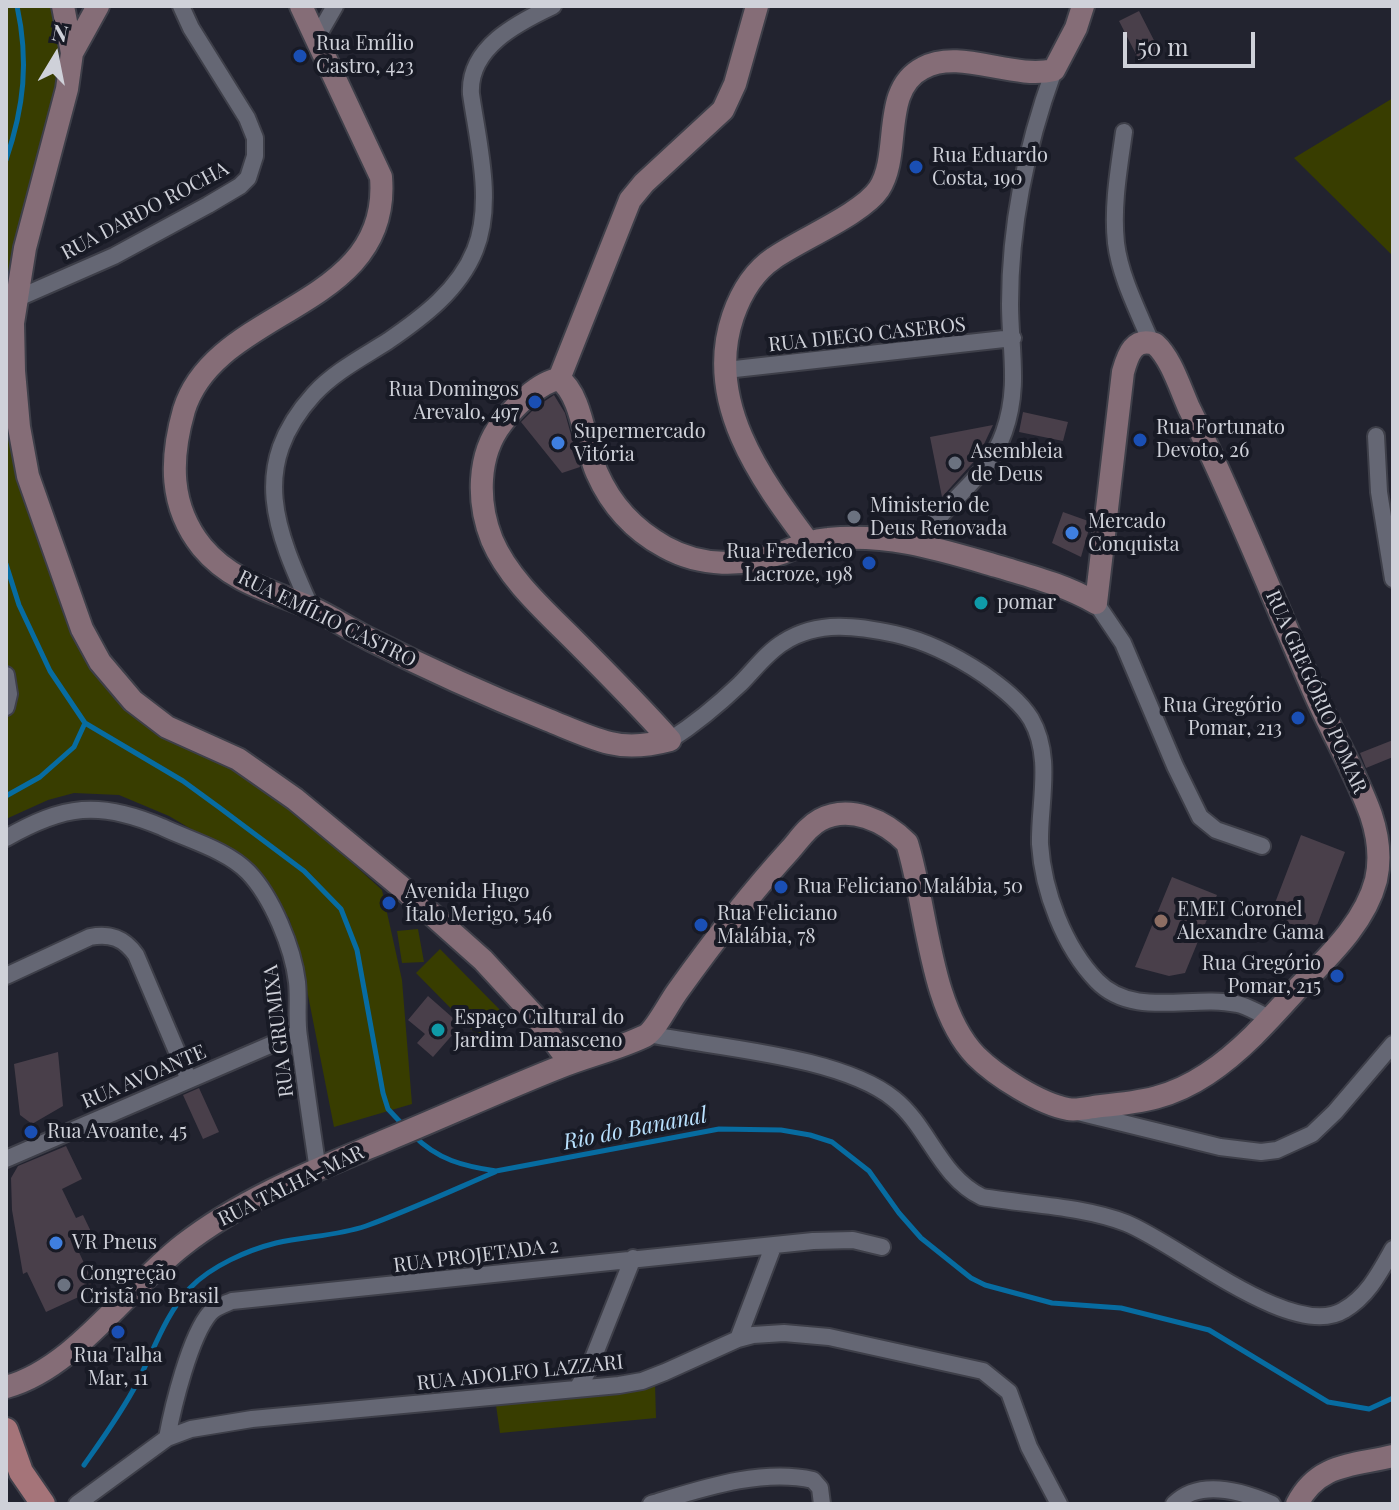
<!DOCTYPE html>
<html>
<head>
<meta charset="utf-8">
<style>
	body { margin:0 }
	#map { position:relative; width:1399px; height:1510px; overflow:hidden; background:#22232f; font-family:"Playfair Display",serif }
	canvas { display:block }
	.frame { position:absolute; inset:0; border:8px solid #cfd1d9; pointer-events:none }
	.north { position:absolute; left:16px; top:16px; width:80px; height:80px; -webkit-text-stroke:6px #181a25; paint-order:stroke; rotate:10deg; font-size:22px; font-weight:700; line-height:32px; text-align:center; color:#cfd1d9 }
	.north::after { content:''; display:block; margin:auto; width:28px; height:36px; background:#cfd1d9; clip-path:polygon(50% 0,100% 100%,50% 72%,0 100%) }
	.scale { position:absolute; left:1123px; top:32px; width:132px; height:36px; box-sizing:border-box; border:4px solid #cfd1d9; border-top:0; padding-left:10px; font-size:24px; line-height:28px; white-space:nowrap; color:#cfd1d9; -webkit-text-stroke:6px #181a25; paint-order:stroke }
</style>
</head>
<body>
<div id="map">
<canvas width="1399" height="1510"></canvas>
<div class="frame"></div>
<div class="north">N</div>
<div class="scale">50 m</div>
</div>
<script>
const c = document.querySelector('canvas').getContext('2d');
c.lineJoin = 'round';
function paint(path, color) {
  c.fillStyle = color;
  c.fill(path, 'evenodd');
}
function strokePath(path, color, width, dash) {
  c.strokeStyle = color;
  c.lineWidth = width;
  c.lineCap = dash ? 'butt' : 'round';
  c.setLineDash(dash || []);
  c.stroke(path);
}
function write(font, color, halo, rows, align = 'center') {
  c.font = font + ' "Playfair Display",serif';
  c.lineWidth = 8;
  c.setLineDash([]);
  c.textBaseline = 'middle';
  c.strokeStyle = halo;
  c.fillStyle = color;
  for (const [text, x, y, turn = 0] of rows) {
    c.save();
    c.translate(x, y);
    c.rotate((+turn || 0) * Math.PI / 180);
    c.textAlign = isNaN(turn) ? turn : align;
    if (halo) c.strokeText(text, 0, 0);
    c.fillText(text, 0, 0);
    c.restore();
  }
}
paint(new Path2D(`
	M6 6H52L65 57 8 317 53 550 129 704 239 772 307 822 382 890 402 980 412 1104 334 1127 302 965 289 918 247 874 208 839 169 816 119 795 74 793 48 800 6 819Z
	M1393 98V256L1294 158Z
	M418 929 424 962 402 963 397 931Z
	M440 949 504 1014 480 1038 416 973Z
	M655 1384 656 1418 500 1433 495 1398Z`), '#383d00');
strokePath(new Path2D(`
	M6 160C24 107 29 61 17 6
	M6 564 19 605 50 671 85 723 183 781 220 808 304 871 341 909 357 950 383 1093 388 1109 403 1125
	M6 796 40 777 74 747 85 723
	M413 1135C438 1160 463 1166 496 1171L719 1129 781 1130 810 1135 832 1142 869 1171 899 1213 921 1238 971 1278 985 1285 1052 1303 1121 1308 1209 1330 1328 1402 1369 1409 1393 1398
	M84 1465C103 1438 122 1412 137 1383 153 1352 166 1313 190 1288 211 1266 248 1250 276 1243 306 1236 337 1236 366 1226 410 1210 453 1190 495 1172`), '#076ca1', 5);
paint(new Path2D(`
	M1139 11 1160 52 1140 62 1119 21Z
	M554 395 565 413 580 467 562 473 521 422 536 407Z
	M1023 412 1068 422 1063 441 1019 432Z
	M993 425 978 457 942 497 930 437Z
	M1063 512 1091 522 1081 557 1052 543Z
	M1393 740V757L1366 768 1360 753Z
	M1301 835 1345 852 1314 933 1270 916Z
	M1172 877 1217 895 1185 973 1169 976 1135 967Z
	M428 996 461 1025 433 1057 417 1043 425 1034 408 1020Z
	M58 1052 63 1106 32 1124 20 1115 14 1064Z
	M199 1088 219 1132 203 1139 183 1095Z
	M66 1146 82 1179 62 1189 76 1218 83 1215 95 1240 77 1248 96 1289 46 1312 27 1272 23 1274 12 1210 11 1178 18 1166Z`), '#493f4a');
const street = new Path2D(`
	M316 39 335 6
	M1124 132C1119 168 1112 206 1116 243 1120 276 1138 311 1151 342
	M16 299 114 256 208 205 240 186 248 178 255 156V138L247 118 191 28 181 6
	M726 370 1013 338
	M1376 436 1379 492 1393 579
	M922 544C944 499 987 481 1004 432 1020 387 1010 349 1010 304 1010 223 1026 147 1054 70
	M1096 603 1123 643 1175 766 1200 817 1216 830 1262 846
	M311 608C276 530 248 467 314 394 334 372 363 357 388 341 423 317 459 290 475 250 494 203 478 143 471 94 468 48 517 23 553 6
	M6 675 9 694 6 707
	M670 740C695 724 719 704 740 684 754 670 767 652 784 642 818 620 858 626 895 634 926 641 956 656 983 674 1000 686 1020 701 1031 719 1053 757 1039 803 1040 844 1043 891 1064 947 1097 981 1134 1019 1192 994 1237 1004 1248 1006 1259 1014 1270 1018
	M6 838C64 805 99 800 162 827 189 840 227 850 248 872 272 897 293 948 297 982 299 1000 296 1019 299 1037 305 1081 311 1125 318 1170
	M6 976 90 937C110 933 124 938 136 955L189 1080
	M648 1034C717 1048 841 1056 894 1099 929 1127 939 1176 982 1197 1029 1205 1081 1206 1126 1223 1177 1243 1293 1342 1344 1310 1368 1296 1380 1272 1393 1249
	M1078 1112 1220 1147 1261 1152 1277 1150 1312 1134 1335 1112 1393 1044
	M6 1159 298 1033
	M738 1339 773 1247
	M578 1387 588 1371 633 1258
	M167 1438C173 1406 190 1336 210 1313 215 1307 225 1304 232 1301L813 1241 853 1240 882 1247
	M77 1504 167 1438 191 1429 252 1419 619 1385 642 1381 665 1372 738 1339 753 1335 784 1333 829 1337 983 1371 1009 1392 1029 1447 1059 1504
	M651 1504C701 1489 761 1468 813 1480L820 1488 822 1504
	M1174 1504C1200 1478 1242 1491 1272 1504`);
const secondary = new Path2D(`
	M63 6 72 53 67 89 25 248 13 323 14 371 19 427 28 476 82 629 100 662 133 701 167 727 238 759 295 799 400 886 483 960 541 1023 570 1063
	M301 6 381 177C392 310 216 306 184 410 170 459 169 506 202 547 232 583 272 591 312 608 332 617 351 630 371 640 428 669 488 696 548 720 568 728 589 738 610 743 630 748 651 745 670 740 639 705 606 672 573 639 544 610 508 578 492 540 477 503 477 455 502 423 514 407 539 382 559 379
	M72 53 98 6
	M559 379 630 200 644 183 723 110 735 84 757 6
	M808 542C760 478 704 401 733 316 741 293 753 272 774 258 801 239 862 214 879 189 902 154 880 90 923 68 960 48 1012 80 1054 70L1076 28 1083 6
	M6 1387C74 1369 127 1288 183 1245 243 1198 318 1169 387 1140 445 1116 502 1090 560 1067 587 1056 618 1049 645 1036 655 1031 669 1003 677 992 712 943 749 895 790 850 799 840 807 827 820 820 850 804 885 821 907 843 927 906 929 1008 976 1056 996 1076 1040 1104 1068 1109 1077 1111 1091 1107 1101 1106 1142 1102 1171 1098 1207 1074 1242 1051 1271 1018 1299 987 1328 957 1365 923 1376 880 1381 858 1378 836 1371 815 1356 773 1333 735 1315 694 1273 599 1235 501 1189 408 1180 388 1171 358 1155 344 1134 337 1128 354 1123 372L1096 603C1065 585 1033 577 1000 567 941 550 890 533 828 539 811 540 797 547 782 553 743 567 701 567 665 547 634 530 611 505 597 473 585 447 582 394 559 379
	M1297 1504C1318 1463 1352 1466 1393 1456`);
const primary = new Path2D(`
	M6 1430 21 1472 43 1504`);
strokePath(street, '#3e3f49', 20);
strokePath(secondary, '#3e3f49', 26);
strokePath(primary, '#3e3f49', 28);
strokePath(street, '#656774', 16);
strokePath(secondary, '#856d77', 22);
strokePath(primary, '#a57479', 24);
for (const [x, y, r, color] of [
	[300,56,8,"#1a4fb4"],
	[916,167,8,"#1a4fb4"],
	[535,402,8,"#1a4fb4"],
	[1140,440,8,"#1a4fb4"],
	[558,443,8,"#3f7fe0"],
	[955,463,8,"#6b7280"],
	[854,517,8,"#6b7280"],
	[1072,533,8,"#3f7fe0"],
	[869,563,8,"#1a4fb4"],
	[981,603,8,"#0f9aa8"],
	[1298,718,8,"#1a4fb4"],
	[781,887,8,"#1a4fb4"],
	[389,903,8,"#1a4fb4"],
	[1161,921,8,"#8d6e63"],
	[701,925,8,"#1a4fb4"],
	[1337,976,8,"#1a4fb4"],
	[438,1030,8,"#0f9aa8"],
	[31,1132,8,"#1a4fb4"],
	[56,1243,8,"#3f7fe0"],
	[64,1285,8,"#6b7280"],
	[118,1332,8,"#1a4fb4"]
]) {
  const dot = new Path2D();
  dot.arc(x, y, r, 0, 2 * Math.PI);
  c.fillStyle = color;
  c.fill(dot);
  strokePath(dot, '#181a25', 3);
}
write('20px', '#cfd1d9', '#181a25', [
	["Rua Emílio",316,44],
	["Castro, 423",316,67],
	["Rua Eduardo",932,156],
	["Costa, 190",932,179],
	["Rua Domingos",519,390,"right"],
	["Arevalo, 497",519,413,"right"],
	["Rua Fortunato",1156,428],
	["Devoto, 26",1156,451],
	["Supermercado",574,432],
	["Vitória",574,455],
	["Asembleia",971,452],
	["de Deus",971,475],
	["Ministerio de",870,506],
	["Deus Renovada",870,529],
	["Mercado",1088,522],
	["Conquista",1088,545],
	["Rua Frederico",853,552,"right"],
	["Lacroze, 198",853,575,"right"],
	["pomar",997,603],
	["Rua Gregório",1282,706,"right"],
	["Pomar, 213",1282,729,"right"],
	["Rua Feliciano Malábia, 50",797,887],
	["Avenida Hugo",405,892],
	["Ítalo Merigo, 546",405,915],
	["EMEI Coronel",1177,910],
	["Alexandre Gama",1177,933],
	["Rua Feliciano",717,914],
	["Malábia, 78",717,937],
	["Rua Gregório",1321,964,"right"],
	["Pomar, 215",1321,987,"right"],
	["Espaço Cultural do",454,1018],
	["Jardim Damasceno",454,1041],
	["Rua Avoante, 45",47,1132],
	["VR Pneus",72,1243],
	["Congreção",80,1274],
	["Cristã no Brasil",80,1297],
	["Rua Talha",118,1356,"center"],
	["Mar, 11",118,1379,"center"]
], 'left');
write('20px', '#cfd1d9', '#181a25', [
	["RUA DARDO ROCHA",145,211,-28],
	["RUA DIEGO CASEROS",867,335,-6],
	["RUA EMÍLIO CASTRO",327,619,26],
	["RUA GREGÓRIO POMAR",1316,692,66],
	["RUA GRUMIXA",279,1031,-97],
	["RUA AVOANTE",144,1077,-23],
	["RUA TALHA-MAR",291,1186,-26],
	["RUA PROJETADA 2",476,1256,-7],
	["RUA ADOLFO LAZZARI",520,1373,-6]
]);
write('italic 22px', '#b9e1fe', '#181a25', [
	["Rio do Bananal",635,1129,-11]
]);
</script>
</body>
</html>
